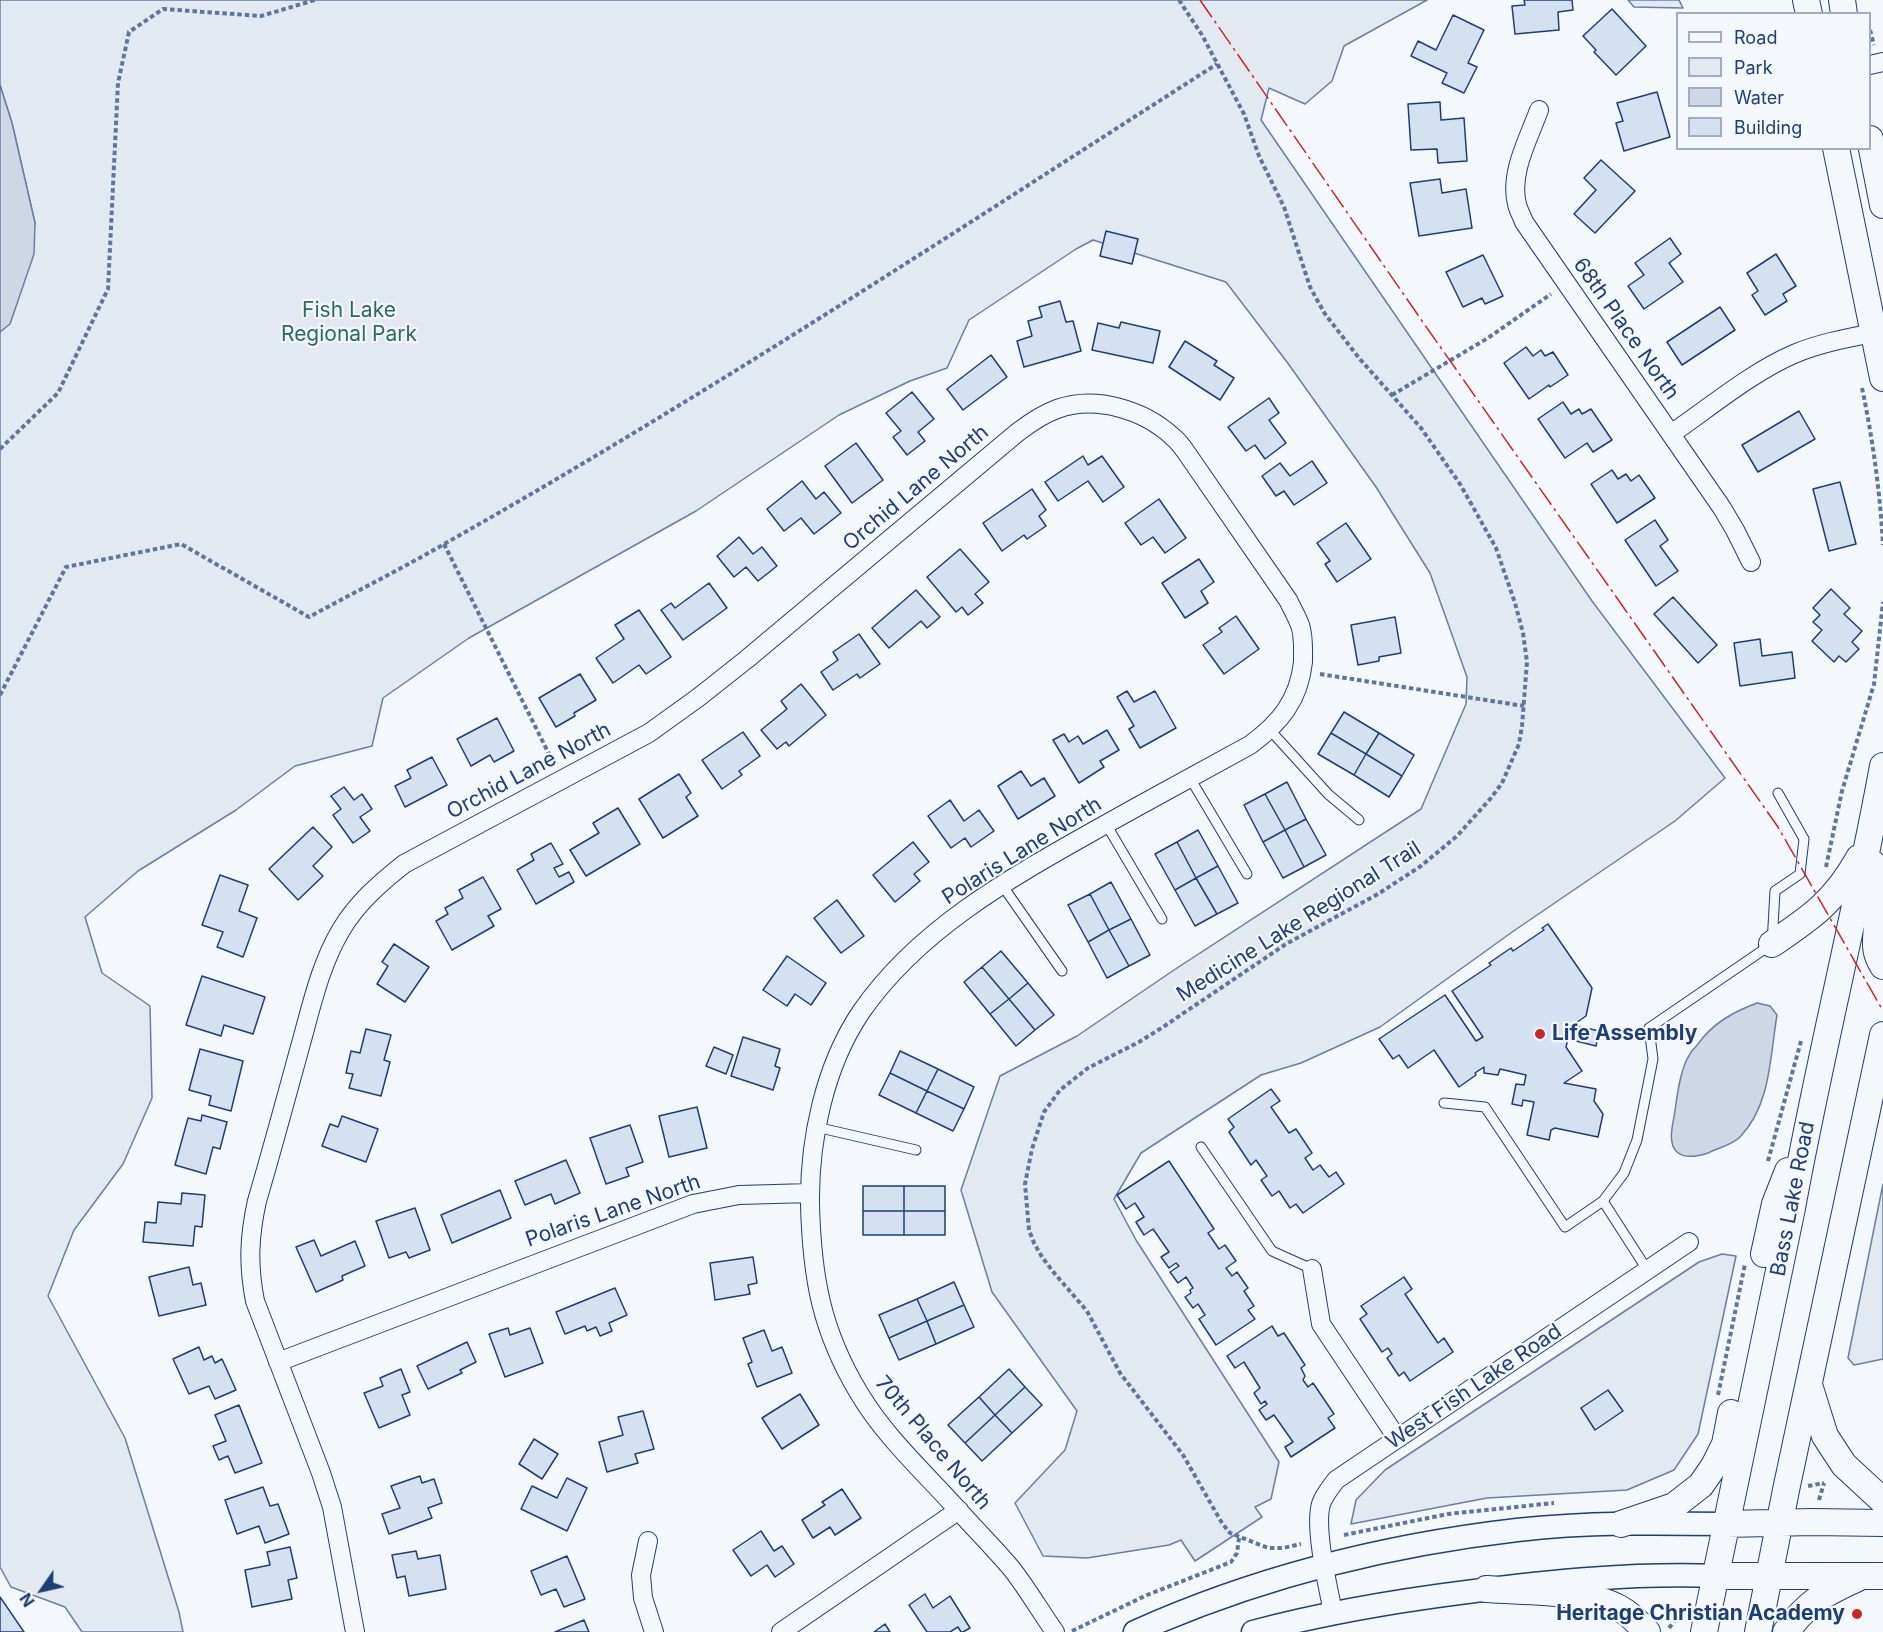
<!DOCTYPE html>
<style>
body{margin:0}
#map{position:relative;width:1883px;height:1632px;overflow:hidden;background:#f4f7fb;font-family:Inter,sans-serif}
canvas{display:block}
.legend{position:absolute;left:1676px;top:12px;width:195px;height:138px;box-sizing:border-box;background:#f4f7fb;border:2px solid #9eadc5;margin:0;padding:8px 10px;list-style:none;font-size:18px;color:#1d3f73}
.legend li{display:flex;align-items:center;gap:12px;height:30px}
.legend b{width:30px;border:2px solid #9eadc5}
.north{position:absolute;left:12px;top:1560px;width:60px;height:60px;-webkit-text-stroke:4px #f4f7fb;paint-order:stroke;rotate:236deg;font-size:16px;font-weight:700;line-height:24px;text-align:center;color:#1d3f73}
.north::after{content:'';display:block;margin:auto;width:21px;height:27px;background:#1d3f73;clip-path:polygon(50% 0,100% 100%,50% 72%,0 100%)}
</style>
<div id="map">
<canvas width="1883" height="1632"></canvas>
<ul class="legend">
<li><b style="height:8px;background:#f4f7fb"></b>Road</li>
<li><b style="height:16px;background:#e3e9f0"></b>Park</li>
<li><b style="height:16px;background:#cfd7e4"></b>Water</li>
<li><b style="height:16px;background:#d5e0f0"></b>Building</li>
</ul>
<div class="north">N</div>
</div>
<script>
const ctx = document.querySelector('canvas').getContext('2d');
ctx.lineJoin = 'round';
function paint(path, color) {
  ctx.fillStyle = color;
  ctx.fill(path, 'evenodd');
}
function strokePath(path, color, width, dash) {
  ctx.strokeStyle = color;
  ctx.lineWidth = width;
  ctx.lineCap = dash ? 'butt' : 'round';
  ctx.setLineDash(dash || []);
  ctx.stroke(path);
}
function drawText(font, color, halo, rows, align = 'center') {
  ctx.font = font + ' Inter,sans-serif';
  ctx.lineWidth = 4.5;
  ctx.setLineDash([]);
  ctx.textBaseline = 'middle';
  ctx.strokeStyle = halo;
  ctx.fillStyle = color;
  for (const [text, x, y, turn = 0] of rows) {
    ctx.save();
    ctx.translate(x, y);
    ctx.rotate((+turn || 0) * Math.PI / 180);
    ctx.textAlign = isNaN(turn) ? turn : align;
    if (halo) ctx.strokeText(text, 0, 0);
    ctx.fillText(text, 0, 0);
    ctx.restore();
  }
}
const green = new Path2D(`
 M0,0H1427L1344,46L1332,81L1305,104L1269,88L1261,120L1592,601L1725,778L1675,821L1515,930L1380,1027L1301,1063L1261,1075L1141,1153L1114,1199L1136,1240L1279,1462L1271,1499L1255,1507L1262,1517L1195,1561L1181,1540L1169,1545L1087,1558L1043,1556L1015,1503L1065,1450L1077,1411L992,1292L961,1190L1000,1076L1077,1036L1174,970L1421,809L1466,704L1467,677L1430,573L1376,487L1287,362L1226,282L1093,240L1076,249L969,320L947,368L910,381L839,415L696,511L469,638L383,698L372,746L295,766L236,810L138,871L85,917L102,973L150,1006L152,1098L123,1164L74,1230L48,1296L125,1438L179,1612L183,1632H82L65,1607L11,1587L0,1567V332L35,223L12,123L0,85Z
 M1628,0H1679L1683,8L1634,7Z
 M1883,1184V1359L1854,1365L1848,1358Z
 M1722,1254L1736,1256L1698,1434L1674,1470L1627,1490L1487,1498L1351,1524L1356,1500L1385,1470L1699,1262Z`);
paint(green, '#e3e9f0');
strokePath(green, '#687fa3', 1.5);
const water = new Path2D(`
 M0,85L12,123L35,223L34,254L10,324L0,332Z
 M1757,1003L1770,1006L1777,1015C1770,1056 1771,1105 1740,1137C1732,1145 1718,1148 1708,1153C1699,1156 1685,1159 1677,1152C1668,1144 1672,1127 1674,1117C1677,1098 1679,1076 1687,1059C1690,1053 1694,1048 1698,1044C1713,1023 1733,1012 1757,1003Z`);
paint(water, '#cfd7e4');
strokePath(water, '#687fa3', 1.5);
const building = new Path2D(`
 M1524,0H1572L1573,10L1558,12L1559,30L1515,34L1512,6L1525,5Z
 M1612,9L1646,46L1616,75L1594,52L1596,50L1583,36Z
 M1453,15L1484,30L1468,63L1477,67L1464,93L1442,83L1447,73L1411,56L1418,41L1436,50Z
 M1657,92L1670,137L1624,151L1616,123L1623,121L1617,103Z
 M1440,102L1441,120L1464,118L1467,161L1438,163L1437,149L1411,150L1408,104Z
 M1601,160L1635,191L1595,233L1574,214L1596,190L1584,178Z
 M1440,179L1442,193L1466,189L1472,228L1419,236L1410,183Z
 M1106,231L1138,239L1132,264L1100,256Z
 M1670,238L1681,254L1669,263L1683,282L1644,309L1628,286L1644,275L1635,263Z
 M1776,254L1796,286L1783,294L1787,301L1765,315L1752,295L1758,291L1747,273Z
 M1483,255L1503,296L1485,304L1482,298L1463,307L1446,272Z
 M1060,301L1066,322L1073,321L1081,351L1024,367L1017,341L1032,336L1028,321L1042,317L1039,307Z
 M1720,307L1735,330L1682,365L1667,342Z
 M1121,322L1160,331L1153,363L1092,350L1098,323L1119,328Z
 M1185,341L1217,361L1214,365L1234,378L1220,400L1169,367Z
 M1526,347L1533,356L1541,350L1545,356L1553,352L1568,375L1550,387L1549,385L1529,399L1504,363Z
 M991,355L1007,377L963,410L947,389Z
 M912,392L934,419L918,432L925,441L907,455L893,437L901,431L886,413Z
 M1269,398L1279,413L1269,420L1286,443L1265,459L1255,445L1246,451L1228,427Z
 M1563,402L1571,414L1579,409L1582,414L1591,409L1612,440L1593,452L1587,443L1565,458L1538,419Z
 M1799,411L1815,439L1758,472L1742,445Z
 M856,443L883,480L852,503L825,466Z
 M1083,456L1088,465L1102,456L1124,487L1103,502L1088,481L1058,501L1045,482Z
 M1312,461L1327,483L1294,505L1284,491L1276,496L1262,476L1280,463L1290,476Z
 M1612,470L1618,479L1626,474L1631,481L1639,475L1655,498L1617,523L1591,484Z
 M802,481L816,499L824,492L841,513L814,534L801,518L784,531L767,509Z
 M1840,482L1856,544L1829,551L1813,489Z
 M1032,489L1046,510L1039,516L1046,526L1027,539L1024,535L1002,551L983,523Z
 M1159,499L1186,538L1165,553L1153,537L1141,545L1125,523Z
 M1655,520L1668,540L1660,546L1678,571L1656,586L1625,540Z
 M1346,523L1371,559L1337,582L1325,564L1330,561L1317,543Z
 M739,537L753,554L762,547L777,566L758,581L746,567L734,577L717,556Z
 M960,549L989,582L975,594L983,603L968,615L962,607L956,612L927,577Z
 M1199,559L1214,582L1201,591L1208,603L1185,618L1162,583Z
 M709,583L727,608L683,640L661,610L671,603L675,608Z
 M1831,589L1850,608L1844,614L1862,631L1852,642L1859,649L1846,662L1839,656L1834,662L1812,641L1822,630L1813,622L1820,615L1813,608Z
 M916,590L940,617L927,628L921,621L889,648L872,628Z
 M1673,597L1717,645L1698,663L1654,614Z
 M639,610L671,657L646,674L639,665L613,683L596,658L624,639L615,625Z
 M1236,616L1259,649L1224,674L1203,645L1222,632L1219,628Z
 M1395,617L1401,653L1379,657V661L1358,665L1351,625Z
 M859,634L880,664L860,678L857,674L833,690L821,672L838,660L833,652Z
 M1760,639L1762,656L1792,652L1795,678L1740,686L1734,643Z
 M580,674L596,700L574,713L575,716L556,727L539,698Z
 M801,684L826,715L789,746L786,742L777,749L761,730L787,709L781,701Z
 M1127,691L1134,702L1155,691L1176,728L1140,748L1129,729L1134,726L1117,697Z
 M1344,712L1379,733L1366,754L1331,733Z
 M497,718L514,751L494,762L490,755L471,766L457,739Z
 M1107,730L1119,750L1100,761L1104,767L1079,783L1053,740L1064,734L1069,742L1078,736L1083,744Z
 M743,732L760,756L739,771L742,775L722,789L702,760Z
 M1331,733L1366,754L1354,775L1318,754Z
 M1379,733L1414,755L1402,776L1366,754Z
 M1366,754L1402,776L1389,797L1354,775Z
 M432,757L447,785L405,807L395,786L411,778L407,770Z
 M1021,771L1031,786L1044,778L1055,796L1018,819L998,786Z
 M679,774L691,793L686,797L698,816L663,838L639,799Z
 M1287,782L1306,819L1285,830L1265,794Z
 M344,787L354,800L362,794L372,809L360,817L370,831L353,843L333,815L341,809L331,796Z
 M1265,794L1285,830L1263,842L1244,805Z
 M950,800L964,821L979,810L994,831L971,847L965,838L951,848L928,816Z
 M618,808L640,844L586,876L570,850L599,833L593,823Z
 M1306,819L1326,855L1304,867L1285,830Z
 M313,827L332,847L313,866L323,876L298,900L269,869Z
 M1198,830L1218,866L1196,878L1177,842Z
 M1285,830L1304,867L1283,878L1263,842Z
 M913,842L929,862L914,874L920,881L895,902L873,875Z
 M1177,842L1196,878L1175,890L1155,854Z
 M551,843L563,864L554,868L559,877L569,872L574,882L536,904L517,870L534,860L531,854Z
 M1218,866L1238,903L1217,914L1196,878Z
 M220,875L248,885L239,911L257,918L243,957L217,947L223,932L202,925Z
 M483,877L501,909L488,916L494,926L452,950L436,921L448,914L445,908L463,898L459,890Z
 M1196,878L1217,914L1195,926L1175,890Z
 M1111,882L1131,919L1109,930L1090,894Z
 M1090,894L1109,930L1088,942L1068,905Z
 M837,900L864,936L841,953L814,918Z
 M1131,919L1150,955L1129,966L1109,930Z
 M1548,924L1592,988L1586,1016L1573,1025L1599,1031L1596,1046L1568,1039L1566,1047L1582,1071L1564,1083L1596,1089L1594,1101L1603,1114L1598,1137L1555,1128L1551,1130L1549,1140L1527,1135L1534,1102L1523,1100L1522,1106L1512,1104L1516,1084L1524,1085L1526,1075L1500,1069L1498,1075L1484,1073V1067L1475,1073L1476,1075L1459,1087L1434,1050L1408,1068L1399,1055L1393,1059L1379,1039L1445,995L1476,1041L1483,1037L1452,991L1491,965L1489,963L1511,948L1513,951L1544,930L1542,928Z
 M1109,930L1129,966L1107,978L1088,942Z
 M394,944L429,967L405,1002L377,984L388,966L382,962Z
 M1001,951L1028,983L1009,999L982,967Z
 M787,956L826,983L811,1005L795,994L787,1006L763,990Z
 M982,967L1009,999L990,1014L964,982Z
 M202,976L265,997L253,1034L224,1025L221,1036L186,1025Z
 M1028,983L1054,1015L1035,1030L1009,999Z
 M1009,999L1035,1030L1016,1046L990,1014Z
 M366,1029L391,1035L384,1060L390,1062L381,1096L349,1088L353,1074L346,1073L351,1051L360,1053Z
 M743,1037L780,1049L775,1066L780,1068L773,1090L731,1076Z
 M714,1047L733,1055L726,1074L706,1066Z
 M200,1049L243,1061L231,1111L209,1105L211,1096L189,1090Z
 M900,1051L938,1069L927,1091L890,1073Z
 M938,1069L974,1087L964,1109L927,1091Z
 M890,1073L927,1091L916,1113L879,1095Z
 M1271,1089L1280,1101L1271,1107L1289,1133L1296,1129L1312,1153L1305,1158L1313,1170L1320,1165L1329,1177L1336,1172L1344,1184L1303,1213L1296,1204L1290,1208L1279,1191L1272,1196L1261,1180L1267,1176L1256,1160L1251,1165L1229,1132L1234,1127L1228,1119Z
 M927,1091L964,1109L953,1131L916,1113Z
 M697,1107L707,1148L669,1157L659,1116Z
 M202,1115L227,1122L220,1149L213,1147L206,1174L175,1165L188,1118L201,1121Z
 M342,1116L378,1129L366,1162L322,1146L330,1124L338,1127Z
 M630,1125L643,1162L626,1168L629,1176L606,1184L590,1138Z
 M566,1160L580,1193L555,1204L551,1194L525,1205L515,1181Z
 M1169,1161L1214,1229L1208,1233L1219,1249L1225,1245L1236,1261L1226,1268L1232,1276L1237,1272L1248,1288L1244,1291L1254,1306L1248,1310L1255,1319L1216,1345L1199,1319L1205,1315L1198,1304L1193,1308L1185,1297L1191,1293L1190,1290L1193,1288L1186,1277L1178,1283L1170,1272L1179,1266L1176,1263L1169,1268L1161,1257L1169,1252L1153,1229L1144,1235L1136,1222L1144,1217L1135,1203L1126,1209L1117,1195Z
 M863,1186H904V1211H863Z
 M904,1186H945V1211H904Z
 M500,1190L511,1218L452,1243L441,1215Z
 M182,1193L205,1195L202,1227L195,1226L193,1246L143,1242L145,1222L156,1223L158,1202L181,1204Z
 M415,1208L430,1250L409,1258L406,1252L389,1258L376,1221Z
 M863,1211H904V1235H863Z
 M904,1211H945V1235H904Z
 M314,1240L321,1256L355,1241L365,1266L342,1276L343,1280L316,1292L296,1247Z
 M753,1257L757,1283L748,1285L750,1294L715,1300L710,1263Z
 M189,1267L193,1285L201,1283L206,1305L159,1316L149,1277Z
 M1404,1277L1412,1289L1405,1294L1438,1343L1444,1338L1453,1352L1410,1381L1404,1372L1399,1376L1387,1358L1392,1354L1388,1348L1382,1352L1360,1319L1367,1314L1361,1306Z
 M954,1282L964,1305L927,1321L917,1299Z
 M615,1288L627,1315L609,1323L612,1331L600,1336L596,1327L587,1331L585,1326L565,1334L556,1312Z
 M917,1299L927,1321L889,1338L879,1315Z
 M964,1305L974,1327L936,1344L927,1321Z
 M927,1321L936,1344L899,1360L889,1338Z
 M1272,1326L1278,1336L1284,1333L1305,1365L1301,1368L1305,1376L1303,1380L1308,1387L1313,1383L1334,1414L1328,1418L1335,1428L1291,1457L1285,1447L1293,1442L1274,1415L1266,1420L1259,1410L1267,1404L1265,1401L1261,1404L1254,1393L1260,1388L1244,1362L1235,1368L1227,1356Z
 M508,1328L510,1335L530,1328L543,1363L505,1377L489,1334Z
 M764,1330L772,1351L782,1347L792,1373L757,1387L748,1364L752,1362L743,1338Z
 M467,1342L476,1362L460,1370L462,1373L428,1389L417,1366Z
 M199,1347L204,1360L212,1356L215,1363L222,1359L236,1390L215,1399L209,1386L189,1394L173,1359Z
 M401,1369L410,1392L402,1395L410,1415L379,1428L364,1393L383,1386L380,1378Z
 M1009,1369L1025,1387L995,1415L979,1397Z
 M1025,1387L1042,1405L1012,1433L995,1415Z
 M1608,1390L1623,1411L1595,1430L1581,1408Z
 M800,1394L819,1425L782,1449L762,1418Z
 M979,1397L995,1415L965,1443L948,1425Z
 M239,1405L262,1463L235,1473L228,1456L219,1460L213,1446L226,1441L215,1415Z
 M643,1411L654,1449L635,1454L638,1463L607,1472L599,1442L623,1435L618,1417Z
 M995,1415L1012,1433L982,1461L965,1443Z
 M534,1439L558,1454L542,1479L519,1464Z
 M420,1476L422,1483L434,1479L442,1503L428,1508L432,1518L389,1534L382,1514L400,1508L391,1486Z
 M567,1478L587,1488L567,1531L521,1509L532,1486L557,1498Z
 M263,1487L270,1506L278,1504L289,1534L265,1543L259,1526L237,1534L225,1500Z
 M842,1489L861,1518L835,1535L830,1527L813,1538L802,1520L825,1505L822,1502Z
 M761,1531L774,1551L782,1546L794,1564L775,1577L767,1565L751,1576L733,1550Z
 M290,1547L297,1578L288,1580L292,1599L252,1607L245,1570L270,1565L267,1552Z
 M416,1551L418,1559L440,1555L446,1589L409,1596L405,1576L397,1578L392,1555Z
 M567,1556L585,1599L564,1607L556,1589L541,1595L531,1571Z
 M925,1594L933,1608L950,1596L970,1628L963,1632H961L958,1627L950,1632H927L909,1605Z
 M0,1597L24,1632H0Z
 M584,1620L589,1632H555Z
 M885,1624L890,1632H874Z`);
paint(building, '#d5e0f0');
strokePath(building, '#1d3f73', 1.5);
const service = new Path2D(`
 M1270,730L1328,794L1359,820
 M1190,778L1247,874
 M1106,824L1162,919
 M1002,885L1062,971
 M1444,1103L1485,1107L1565,1227L1603,1201
 M816,1127L916,1150
 M1201,1147L1272,1251L1312,1269
 M1648,1271L1603,1201L1624,1173L1637,1140L1653,1059L1649,1028L1772,944L1775,891L1800,874L1804,839L1778,793`);
const minor = new Path2D(`
 M1870,65L1883,62
 M1539,110C1529,138 1509,173 1517,204C1518,210 1522,216 1524,222L1722,508L1735,530L1751,562
 M1671,434C1709,408 1752,372 1794,354C1822,342 1854,337 1883,331
 M1312,1269L1321,1324L1397,1438
 M278,1362L693,1204L739,1195L810,1193
 M648,1541L641,1575L643,1598L654,1632
 M1333,1612C1328,1587 1314,1528 1321,1504C1324,1495 1331,1487 1336,1480L1689,1242
 M355,1632L332,1507L321,1473L255,1301C248,1265 249,1237 257,1201C272,1150 286,1098 300,1047C311,1008 320,965 341,930C357,903 379,884 404,864L649,733L699,697L747,659L1018,432C1030,423 1043,414 1057,409C1096,395 1144,410 1173,437C1179,442 1184,449 1188,455L1288,600C1292,608 1297,617 1300,625C1304,636 1303,651 1303,662C1299,700 1280,723 1250,745C1199,773 1149,800 1099,828C1012,877 919,928 861,1012C824,1067 809,1141 810,1205C812,1277 821,1330 859,1393C885,1437 925,1473 959,1511C976,1530 994,1548 1011,1568C1027,1588 1040,1611 1055,1632
 M781,1632L959,1510`);
const tertiary = new Path2D(`
 M1135,1632C1255,1578 1387,1545 1517,1530C1587,1522 1657,1523 1727,1524
 M1253,1632C1324,1613 1395,1601 1467,1592C1550,1581 1633,1573 1717,1576`);
const secondary = new Path2D(`
 M1806,0L1809,14
 M1842,0L1844,14
 M1870,139L1883,205
 M1836,148L1883,378
 M1873,864C1874,882 1877,902 1877,921C1877,940 1872,948 1883,966
 M1772,944C1812,917 1835,901 1859,858
 M1764,1254L1775,1204L1788,1171
 M1809,1385L1825,1436L1844,1465L1883,1501
 M1621,1524L1674,1506L1701,1485L1714,1466L1725,1444L1731,1413
 M1727,1524L1812,1522L1883,1523
 M1717,1576H1883
 M1486,1589C1525,1592 1585,1590 1619,1608C1630,1614 1639,1623 1647,1632
 M1704,1632L1792,1208C1819,1060 1856,914 1883,766
 M1758,1632L1786,1490L1883,1035
 M1786,1632C1808,1602 1823,1594 1856,1579`);
strokePath(service, '#1d3f73', 11);
strokePath(minor, '#1d3f73', 20);
strokePath(tertiary, '#1d3f73', 25);
strokePath(secondary, '#1d3f73', 28);
strokePath(new Path2D(`
 M1179,0L1202,35L1244,114L1259,156L1284,207L1310,287L1325,314L1359,358L1421,428L1460,484L1496,548L1515,603L1523,633L1527,662L1522,726L1519,744L1502,783L1491,798L1457,836L1421,866L1378,894L1286,944L1163,1027L1139,1042L1088,1068L1060,1090L1044,1112L1032,1149L1025,1184L1029,1230L1034,1243L1042,1257L1055,1274L1087,1311L1120,1373L1183,1455L1222,1523L1230,1533L1268,1548H1283L1301,1544
 M1870,30L1874,45
 M1862,388C1873,440 1880,492 1883,545
 M1392,395L1488,338L1551,294
 M0,449L58,393L108,289L118,83L129,32L163,9L261,16L315,0
 M444,544L554,764
 M1320,674L1524,706
 M0,695L66,567L181,544L309,617C355,592 401,569 446,543C709,394 962,227 1217,64
 M1826,867L1842,791L1874,684L1883,602
 M1768,1161L1801,1041
 M1718,1395L1745,1264
 M1808,1486L1824,1483
 M1819,1500L1824,1483
 M1344,1535L1448,1514L1554,1503
 M1669,1628L1687,1605
 M1072,1631L1147,1595L1231,1562L1237,1553L1239,1538`), '#5e769c', 4, [4.5, 3]);
strokePath(service, '#f4f7fb', 9);
strokePath(minor, '#f4f7fb', 18);
strokePath(tertiary, '#f4f7fb', 22);
strokePath(secondary, '#f4f7fb', 26);
strokePath(new Path2D(`
 M1200,0L1427,328L1778,827L1883,1011`), '#c62828', 1.5, [21, 4.5, 3, 4.5]);
for (const [x, y, r, color] of [
 [1540,1034,6,"#c62828"],
 [1857,1614,6,"#c62828"]
]) {
  const dot = new Path2D();
  dot.arc(x, y, r, 0, 2 * Math.PI);
  ctx.fillStyle = color;
  ctx.fill(dot);
  strokePath(dot, '#f4f7fb', 2);
}
drawText('21px', '#2c6c60', '#f4f7fb', [
 ["Fish Lake",349,311],
 ["Regional Park",349,335]
]);
drawText('21px', '#1d3f73', '#f4f7fb', [
 ["68th Place North",1626,329,55],
 ["Orchid Lane North",916,488,-40],
 ["Orchid Lane North",529,771,-28],
 ["Polaris Lane North",1022,851,-32],
 ["Medicine Lake Regional Trail",1299,922,-32],
 ["Bass Lake Road",1793,1199,-79],
 ["Polaris Lane North",613,1211,-19],
 ["West Fish Lake Road",1474,1387,-34],
 ["70th Place North",933,1443,50]
]);
drawText('bold 21px', '#1d3f73', '#f4f7fb', [
 ["Life Assembly",1552,1034],
 ["Heritage Christian Academy",1845,1614,"right"]
], 'left');
</script>
